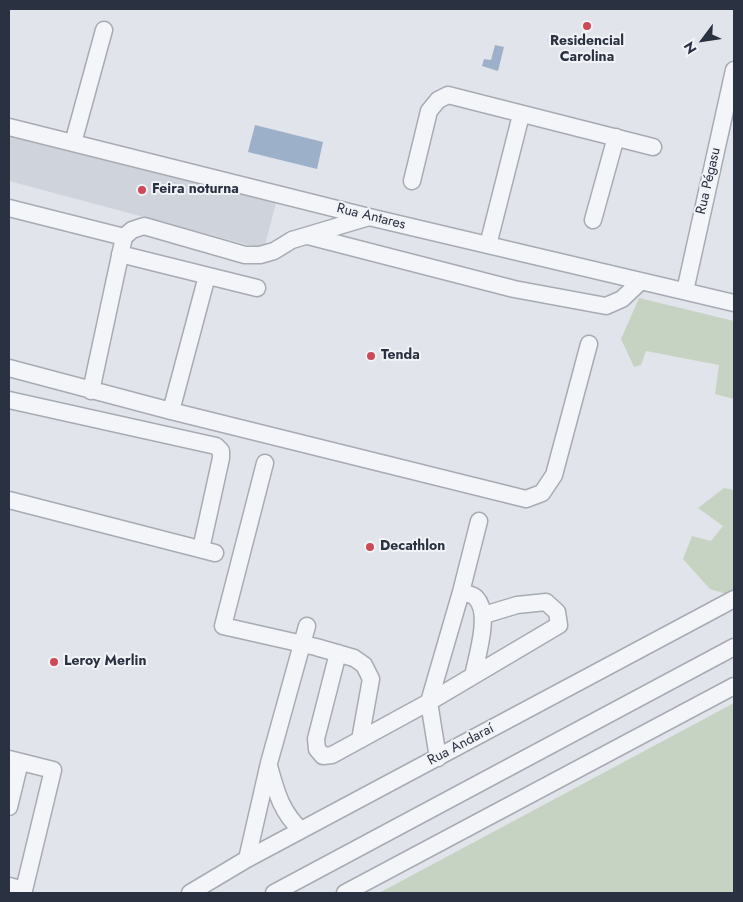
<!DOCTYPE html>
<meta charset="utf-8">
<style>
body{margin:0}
#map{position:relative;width:743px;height:902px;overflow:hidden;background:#e1e4ea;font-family:Jost,sans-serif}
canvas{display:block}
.frame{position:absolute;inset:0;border:10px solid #2a3141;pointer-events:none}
.north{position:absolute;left:678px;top:15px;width:50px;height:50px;-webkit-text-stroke:4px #f1f3f7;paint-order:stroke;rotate:239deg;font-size:14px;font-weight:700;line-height:20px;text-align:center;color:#2a3141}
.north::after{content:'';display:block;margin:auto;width:18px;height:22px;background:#2a3141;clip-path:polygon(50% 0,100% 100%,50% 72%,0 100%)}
</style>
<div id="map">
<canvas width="743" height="902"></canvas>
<div class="frame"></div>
<div class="north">N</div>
</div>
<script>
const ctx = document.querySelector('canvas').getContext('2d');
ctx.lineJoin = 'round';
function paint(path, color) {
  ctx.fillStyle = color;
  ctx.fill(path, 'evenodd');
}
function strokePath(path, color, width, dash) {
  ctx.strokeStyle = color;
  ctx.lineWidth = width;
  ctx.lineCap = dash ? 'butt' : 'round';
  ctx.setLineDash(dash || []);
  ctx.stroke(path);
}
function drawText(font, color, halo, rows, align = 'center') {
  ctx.font = font + ' Jost,sans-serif';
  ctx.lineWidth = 4;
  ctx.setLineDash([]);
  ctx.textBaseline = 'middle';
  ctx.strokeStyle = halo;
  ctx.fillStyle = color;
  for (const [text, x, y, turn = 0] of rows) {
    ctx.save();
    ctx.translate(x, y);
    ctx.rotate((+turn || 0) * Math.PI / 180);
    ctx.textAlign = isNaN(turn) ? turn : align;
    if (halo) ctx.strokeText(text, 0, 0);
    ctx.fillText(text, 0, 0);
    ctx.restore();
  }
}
paint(new Path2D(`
 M9,130L277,199L264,249L9,181Z`), '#cfd3dc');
paint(new Path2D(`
 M639,298L734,321V399L715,394L719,365L646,351L641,365L634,367L621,339Z
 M724,488L734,490V593L730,595L710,589L683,559L692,536L711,541L723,526L698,508Z
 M734,703V893H379Z`), '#c6d3c2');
paint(new Path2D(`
 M495,45L504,47L498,71L482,66L484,59L491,60Z
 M255,125L323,142L317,169L248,152Z`), '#9db0c9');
const minor = new Path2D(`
 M9,127L369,217L734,303
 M73,143L104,30
 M412,181L429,111L438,100L448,95L653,147
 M9,208L124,237
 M593,220L616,137
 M308,236L514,289L606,306L622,299L641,281
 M488,245L521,115
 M120,254L257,288
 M685,291L734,70
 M9,368L171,411L207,276
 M91,391L124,237L132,230L144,226L245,255H260L274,251L292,240L369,217
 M9,400L216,446L221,451V458L201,549
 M171,411L526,499L542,493L554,475L589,344
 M265,463L223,626L316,647L354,658L364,665L371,679L360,740
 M9,500L215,553
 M461,592C466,594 473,594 476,598C491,613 477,656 473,676
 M338,653L316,739L317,749L323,756L332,755L429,702L559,625L557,612L546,602L517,605L484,615
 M438,758L429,702L461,592L479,521
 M9,759L53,770L24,890L9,886
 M269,766C276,791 281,812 301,830
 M9,807L20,762
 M247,859L269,763L307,626
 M190,893L247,859L734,599
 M274,893L734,647
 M345,893L734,686`);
strokePath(minor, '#a6abb4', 19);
strokePath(minor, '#f4f5f8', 16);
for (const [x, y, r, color] of [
 [587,26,5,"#cc4957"],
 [142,190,5,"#cc4957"],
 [371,356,5,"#cc4957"],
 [370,547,5,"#cc4957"],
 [54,662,5,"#cc4957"]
]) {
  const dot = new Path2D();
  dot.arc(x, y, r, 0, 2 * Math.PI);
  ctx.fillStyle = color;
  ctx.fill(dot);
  strokePath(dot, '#f1f3f7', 2);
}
drawText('bold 14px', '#2a3141', '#f1f3f7', [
 ["Residencial",587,42,"center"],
 ["Carolina",587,58,"center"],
 ["Feira noturna",152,190],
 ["Tenda",381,356],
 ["Decathlon",380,547],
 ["Leroy Merlin",64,662]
], 'left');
drawText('14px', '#2a3141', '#f1f3f7', [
 ["Rua Pégasu",709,181,-77],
 ["Rua Antares",371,217,14],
 ["Rua Andaraí",461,745,-28]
]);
</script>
